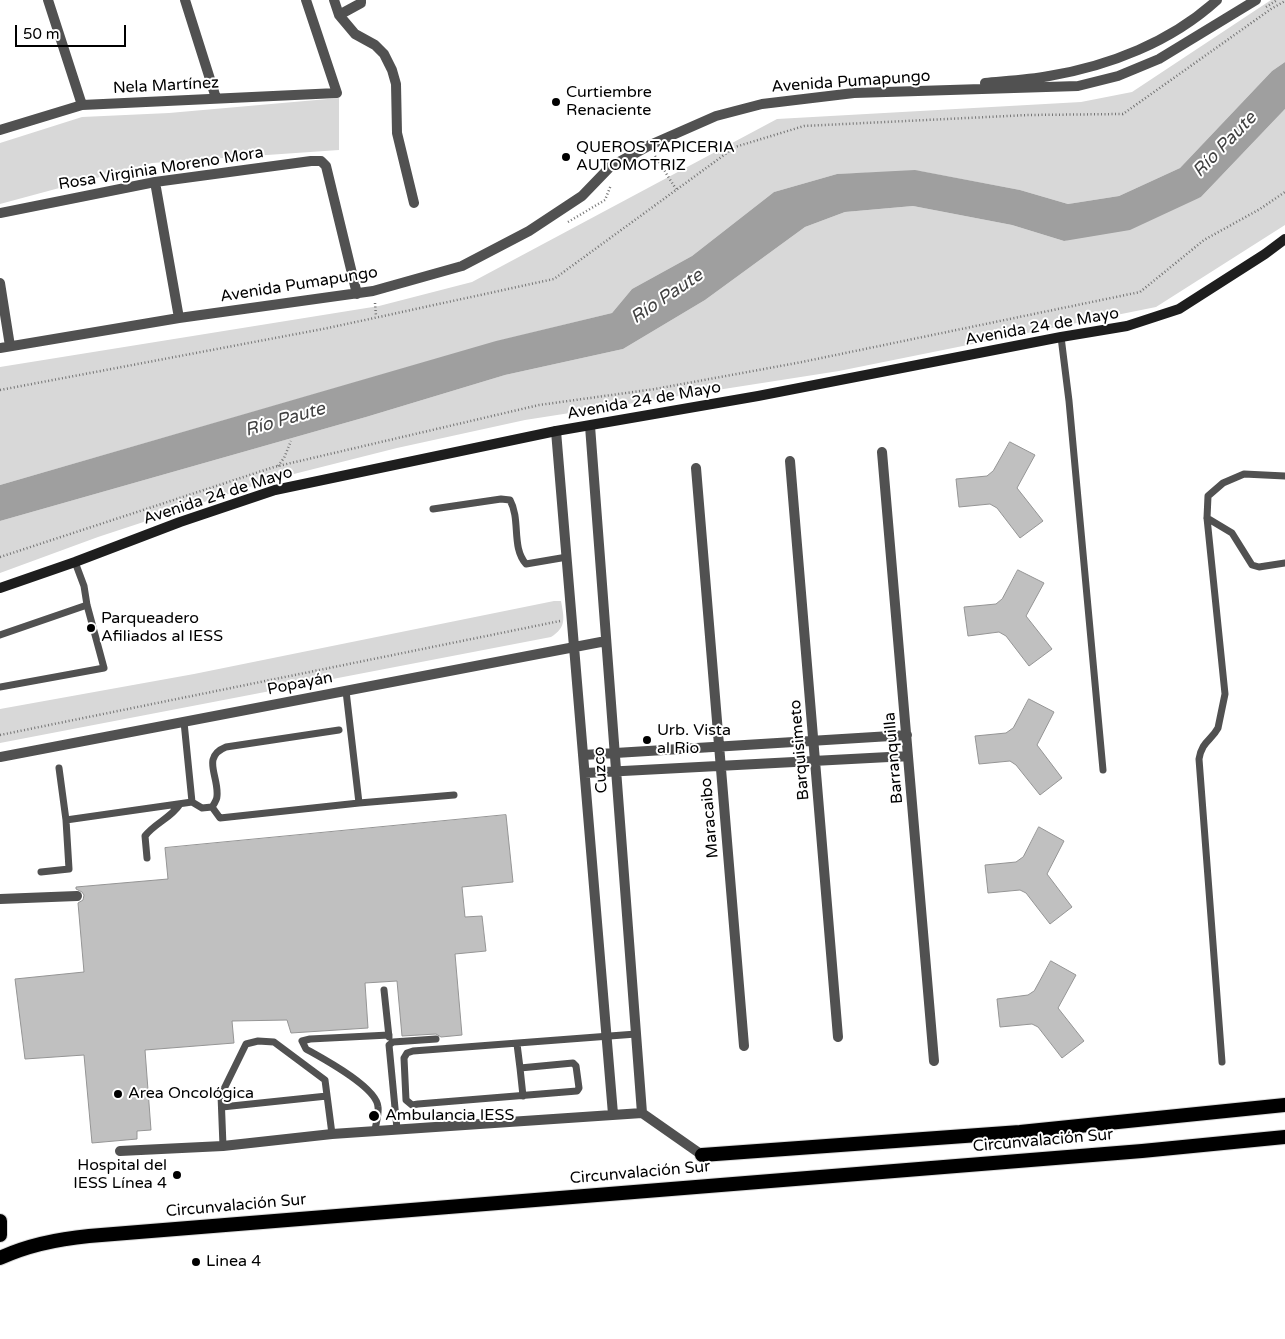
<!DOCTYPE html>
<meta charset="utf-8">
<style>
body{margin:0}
#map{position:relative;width:1285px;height:1339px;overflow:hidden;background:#fff;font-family:"Varela Round",sans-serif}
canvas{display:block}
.scale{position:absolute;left:15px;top:25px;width:111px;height:22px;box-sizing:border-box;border:2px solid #000;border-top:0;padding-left:6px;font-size:15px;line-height:18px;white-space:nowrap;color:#000;-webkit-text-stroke:4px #fff;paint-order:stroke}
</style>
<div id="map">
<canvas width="1285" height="1339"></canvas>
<div class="scale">50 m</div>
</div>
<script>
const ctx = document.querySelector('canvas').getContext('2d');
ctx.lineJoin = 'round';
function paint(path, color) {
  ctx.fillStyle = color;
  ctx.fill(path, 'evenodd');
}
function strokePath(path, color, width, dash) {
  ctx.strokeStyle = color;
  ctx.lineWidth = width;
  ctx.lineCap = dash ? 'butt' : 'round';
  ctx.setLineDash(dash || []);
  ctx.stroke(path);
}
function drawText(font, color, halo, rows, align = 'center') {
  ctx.font = font + ' "Varela Round",sans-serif';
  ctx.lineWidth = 4;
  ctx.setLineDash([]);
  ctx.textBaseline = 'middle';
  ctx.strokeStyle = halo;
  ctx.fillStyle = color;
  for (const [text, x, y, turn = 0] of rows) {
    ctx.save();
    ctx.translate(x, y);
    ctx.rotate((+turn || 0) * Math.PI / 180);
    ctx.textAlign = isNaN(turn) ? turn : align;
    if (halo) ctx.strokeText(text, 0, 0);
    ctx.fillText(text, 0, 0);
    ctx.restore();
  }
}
paint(new Path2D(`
 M1271,0H1285V62L1272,71L1180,168L1119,196L1068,204L1020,190L919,171L837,174L774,192L692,256L632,289L612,313L502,340L0,485V367L379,306L472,282L777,119L1081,102L1132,92Z
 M339,98V150L152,163L0,204V143L82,117L169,113Z
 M1285,109V225L1156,307L839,371L525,420L397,448L274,479L98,537L0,573V521L366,417L505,375L623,349L705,300L805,227L845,212L913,206L1012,225L1064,241L1201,197Z
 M554,601H561C564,618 567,627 551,637L0,743V709L194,674Z`), '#d8d8d8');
paint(new Path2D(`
 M1285,62V109L1201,197L1130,230L1064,241L1012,225L913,206L845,212L805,227L705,300L623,349L505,375L366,417L0,521V485L496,341L612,313L632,289L692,256L774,192L837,174L915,170L1020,190L1068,204L1119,196L1180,168L1272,71Z`), '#9f9f9f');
const building = new Path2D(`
 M1010,442L1035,455L1017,488L1043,521L1020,538L997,508L990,504L959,507L956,479L987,476L993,471Z
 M1018,570L1044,583L1026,616L1052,649L1029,666L1006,636L999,632L968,636L964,607L996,604L1002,599Z
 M1029,699L1054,712L1037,745L1062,778L1040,795L1016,765L1010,761L979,764L975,736L1006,733L1013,728Z
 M506,815L513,882L462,887L465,917L482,916L486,951L455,954L462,1035L441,1037L436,1034L402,1036L397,981L365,983L368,1028L291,1033L287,1020L232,1021L234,1043L145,1050L151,1130L137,1131V1139L92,1143L84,1055L25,1059L15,979L84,972L78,903L83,900L84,895L82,892L76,889V887L168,879L165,848Z
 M1039,827L1064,841L1047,874L1072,907L1050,924L1026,893L1020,890L988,893L985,865L1016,862L1023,857Z
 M1051,961L1076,975L1058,1008L1084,1041L1062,1058L1038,1027L1032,1024L1000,1027L997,999L1028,995L1034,991Z`);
paint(building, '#c0c0c0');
strokePath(building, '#959595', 1);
const trunk = new Path2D(`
 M702,1155L1020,1132L1285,1105
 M0,1221V1235
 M0,1258C28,1245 58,1239 89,1236L1142,1151L1285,1137`);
strokePath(trunk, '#dbdbdb', 16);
strokePath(new Path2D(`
 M1266,7L1277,0
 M655,156L676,189
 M568,222L605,200L611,185
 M375,303L376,316
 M0,390L328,328L554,279L735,147L804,126L1028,115L1123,114L1271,9L1285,1
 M278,466L284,458L291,441
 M0,557L274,467L539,405L655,389L802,362L1140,292L1204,240L1260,209L1285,192
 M0,735L560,621`), '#737373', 2.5, [1, 2.5]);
strokePath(new Path2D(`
 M1061,337L1069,401L1103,770
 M433,509L501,499L510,500C521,520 511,547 526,564L567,557
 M1207,518L1232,533L1252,565L1259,567L1285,563
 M0,635L87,605
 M0,687L104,668L87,605L84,586L75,562
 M346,691L359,803L454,795
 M184,722L192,802L202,808L212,807C214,804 217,800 217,796C219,776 201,757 226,747L339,730
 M59,768L66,820
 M212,807L220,818L359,803
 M147,858L145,836C155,823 171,818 180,804
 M41,872L69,869L66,820L192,802
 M384,990L389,1037
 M517,1044L520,1068L573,1063L576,1066L579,1088L577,1091L418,1104L412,1105L406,1100L404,1058L407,1053L413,1051L636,1034
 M1222,1062L1199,759C1202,741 1211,741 1218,728L1225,694L1207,518L1208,496L1223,483L1244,474L1285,476
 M520,1068L523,1096
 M222,1107L327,1096
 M397,1129L389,1045L393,1042L436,1039
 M375,1130C376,1123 379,1114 378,1107C377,1087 322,1058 306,1049L302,1041L310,1039L389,1035
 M223,1146L221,1095L246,1044L258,1041L274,1042L325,1080L332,1134`), '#515151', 7);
strokePath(new Path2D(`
 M0,899L77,896`), '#515151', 10);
strokePath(new Path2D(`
 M48,0L82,105
 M185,0L216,98
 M334,0L339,15L355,34L375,45L384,54L392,70L396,84L397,133L414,203
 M339,15L361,3V0
 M985,83C1006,81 1028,80 1049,76C1109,66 1171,42 1217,0
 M0,130L82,105L337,93L306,0
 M155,182L179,318
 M0,213L155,182L311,161H321L326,166L357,294
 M0,283L10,346
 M0,348L179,318L373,291L462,266L529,231L582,196L610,167L650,145L716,116L762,104L854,93L1078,86L1118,76L1159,59L1256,0
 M590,426L642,1113
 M556,431L613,1114
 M882,452L934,1061
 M790,461L838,1037
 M696,468L744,1046
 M583,755L907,735
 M0,757L606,641
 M585,773L908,756
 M120,1151L223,1146L332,1134L642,1113L702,1155`), '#515151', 10);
strokePath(new Path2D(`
 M0,588L75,562L180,522L275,490L556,431L758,396L1061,337L1127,326L1179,309L1265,254L1285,239`), '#1e1e1e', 10);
strokePath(trunk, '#000', 14);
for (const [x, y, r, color] of [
 [556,102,5,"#000"],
 [566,157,5,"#000"],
 [91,628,5,"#000"],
 [647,740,5,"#000"],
 [118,1094,5,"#000"],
 [374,1116,6,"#000"],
 [177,1175,5,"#000"],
 [196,1262,5,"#000"]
]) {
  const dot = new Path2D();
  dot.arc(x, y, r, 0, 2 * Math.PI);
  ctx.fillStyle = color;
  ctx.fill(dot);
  strokePath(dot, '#fff', 2);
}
drawText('16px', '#000', '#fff', [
 ["Avenida Pumapungo",851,82,-4],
 ["Nela Martínez",166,86,-3],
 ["Rosa Virginia Moreno Mora",161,169,-9],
 ["Avenida Pumapungo",299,285,-9],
 ["Avenida 24 de Mayo",1042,327,-10],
 ["Avenida 24 de Mayo",644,401,-10],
 ["Avenida 24 de Mayo",218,496,-18],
 ["Popayán",300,684,-11],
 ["Barquisimeto",800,750,-95],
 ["Barranquilla",894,758,-95],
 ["Cuzco",601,770,-94],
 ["Maracaibo",710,818,-95],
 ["Circunvalación Sur",1043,1141,-5],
 ["Circunvalación Sur",640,1173,-5],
 ["Circunvalación Sur",236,1206,-5]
]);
drawText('16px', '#000', '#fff', [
 ["Curtiembre",566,93],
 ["Renaciente",566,111],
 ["QUEROS TAPICERIA",576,148],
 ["AUTOMOTRIZ",576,166],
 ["Parqueadero",101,619],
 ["Afiliados al IESS",101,637],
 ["Urb. Vista",657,731],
 ["al Rio",657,749],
 ["Area Oncológica",128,1094],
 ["Ambulancia IESS",385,1116],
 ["Hospital del",167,1166,"right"],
 ["IESS Línea 4",167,1184,"right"],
 ["Linea 4",206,1262]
], 'left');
drawText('italic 18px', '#404040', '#fff', [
 ["Río Paute",1225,145,-46],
 ["Río Paute",667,297,-34],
 ["Río Paute",285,420,-16]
]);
</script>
